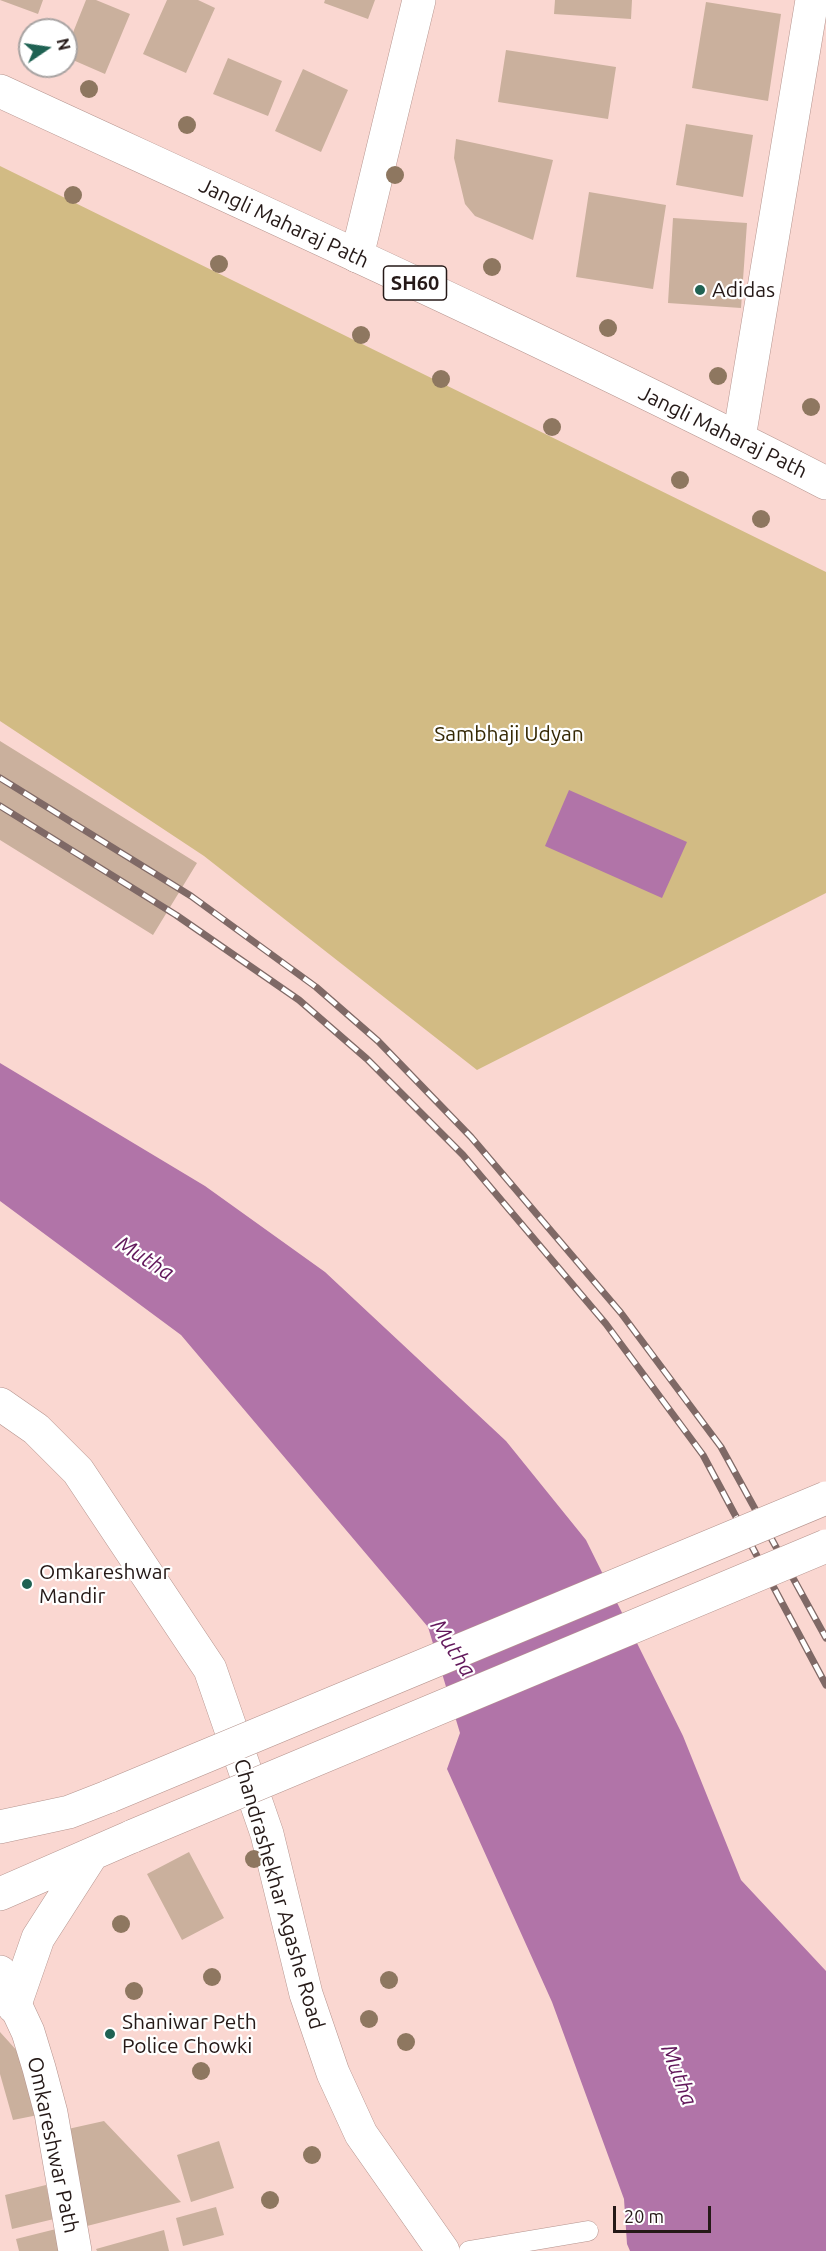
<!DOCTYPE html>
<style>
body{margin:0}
#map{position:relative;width:826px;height:2251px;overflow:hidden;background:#fad7d1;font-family:Ubuntu,sans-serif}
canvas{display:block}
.north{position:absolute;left:18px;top:18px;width:60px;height:60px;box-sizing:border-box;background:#fff;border:2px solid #a8a3a2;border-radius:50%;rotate:77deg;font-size:16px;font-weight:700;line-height:24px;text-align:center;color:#251917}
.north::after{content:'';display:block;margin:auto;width:21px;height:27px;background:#1f6253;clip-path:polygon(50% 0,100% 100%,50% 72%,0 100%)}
.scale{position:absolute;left:613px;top:2206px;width:98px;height:27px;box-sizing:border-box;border:3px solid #251917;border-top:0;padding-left:8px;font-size:18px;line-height:21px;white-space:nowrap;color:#251917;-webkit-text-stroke:4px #fff;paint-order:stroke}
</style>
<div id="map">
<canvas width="826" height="2251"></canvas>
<div class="north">N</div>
<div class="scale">20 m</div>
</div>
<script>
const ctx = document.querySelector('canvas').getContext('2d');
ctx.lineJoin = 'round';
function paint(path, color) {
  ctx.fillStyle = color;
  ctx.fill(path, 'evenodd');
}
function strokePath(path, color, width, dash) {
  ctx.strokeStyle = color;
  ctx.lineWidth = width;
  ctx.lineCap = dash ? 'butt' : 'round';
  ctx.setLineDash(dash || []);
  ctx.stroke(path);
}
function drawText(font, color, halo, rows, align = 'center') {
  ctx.font = font + ' Ubuntu,sans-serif';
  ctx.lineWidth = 4.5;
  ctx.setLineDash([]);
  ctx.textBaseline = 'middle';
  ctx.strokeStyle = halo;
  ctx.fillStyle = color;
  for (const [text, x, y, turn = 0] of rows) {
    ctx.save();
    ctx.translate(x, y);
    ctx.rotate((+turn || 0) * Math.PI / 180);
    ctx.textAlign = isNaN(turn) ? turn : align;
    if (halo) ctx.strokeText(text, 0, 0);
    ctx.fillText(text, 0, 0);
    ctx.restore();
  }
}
paint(new Path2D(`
 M0,166L826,572V893L477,1070L204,856L0,721Z`), '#d2bb84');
paint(new Path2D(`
 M569,790L687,842L662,898L545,846Z
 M0,1063L205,1186L325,1272L506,1441L586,1540L683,1736L741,1880L826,1971V2251H630L627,2244L624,2199L552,2002L447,1769L460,1733L428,1627L181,1335L0,1201Z`), '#b174a8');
paint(new Path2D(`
 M0,0H43L38,14Z
 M86,0H96L130,14L105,74L66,57V50Z
 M167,0H198L215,8L186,73L143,54Z
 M325,0H375L368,19L324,3Z
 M555,0H632L631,19L554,14Z
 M706,2L781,14L768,101L692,88Z
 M506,50L616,67L608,119L498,102Z
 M228,58L282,81L268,116L213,94Z
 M303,69L348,90L321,152L275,131Z
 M686,124L753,135L743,197L676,185Z
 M456,139L553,160L533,240L475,216L465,204L454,158Z
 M589,192L666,205L653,289L576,277Z
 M673,218L747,223L741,308L668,303Z
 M0,741L197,863L153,935L0,840Z
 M189,1852L224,1918L182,1940L147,1874Z
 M0,2032L28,2063L43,2114L13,2120L0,2074Z
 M104,2121L181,2202L87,2226L68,2129Z
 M219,2141L234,2188L191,2202L177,2155Z
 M46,2185L54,2219L12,2229L5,2195Z
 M216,2207L224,2235L183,2246L176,2218Z
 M60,2228L66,2251H19L16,2239Z
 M164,2230L169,2251H97L96,2249Z`), '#cab09d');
const lane = new Path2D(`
 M469,2251L588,2231`);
const street = new Path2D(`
 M739,438L812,0
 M0,1972L28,2032L39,2068L51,2113L75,2251`);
const secondary = new Path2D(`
 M357,256L419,0
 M0,1404L36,1429L78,1471L210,1669L267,1834L306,1994L333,2073L361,2134L443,2251
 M0,1827L69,1812L110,1796
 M0,1894L133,1836
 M14,2007L38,1938L90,1857`);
const primary = new Path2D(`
 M0,91C277,219 555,344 826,483`);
strokePath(lane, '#b5948e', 21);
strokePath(street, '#b5948e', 34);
strokePath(secondary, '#b5948e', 34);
strokePath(primary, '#b5948e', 34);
strokePath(lane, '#fff', 20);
strokePath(street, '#fff', 33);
strokePath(secondary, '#fff', 33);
strokePath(primary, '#fff', 33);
const rail = new Path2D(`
 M0,778L191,896L316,987L378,1041L471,1137L621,1313L721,1447L826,1638
 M0,806L176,915L299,1000L367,1059L463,1155L606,1324L703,1455L826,1685`);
strokePath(rail, '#7f6966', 7);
strokePath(rail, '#fff', 4.5, [14]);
const secondaryBridge = new Path2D(`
 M110,1796L826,1498
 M133,1836L826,1546`);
strokePath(secondaryBridge, '#b5948e', 34, []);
strokePath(secondaryBridge, '#fff', 33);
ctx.fillStyle = '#8e7760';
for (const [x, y] of [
 [89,89],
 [187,125],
 [395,175],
 [73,195],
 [219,264],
 [492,267],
 [608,328],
 [361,335],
 [718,376],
 [441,379],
 [811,407],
 [552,427],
 [680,480],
 [761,519],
 [254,1859],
 [121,1924],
 [212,1977],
 [389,1980],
 [134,1991],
 [369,2019],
 [406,2042],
 [201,2071],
 [312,2155],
 [270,2200]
]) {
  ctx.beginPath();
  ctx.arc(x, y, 9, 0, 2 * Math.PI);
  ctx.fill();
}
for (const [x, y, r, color] of [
 [700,290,6,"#1f6253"],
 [27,1584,6,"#1f6253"],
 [110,2034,6,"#1f6253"]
]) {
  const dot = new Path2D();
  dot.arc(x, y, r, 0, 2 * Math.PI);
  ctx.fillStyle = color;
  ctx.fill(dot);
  strokePath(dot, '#fff', 2);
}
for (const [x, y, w] of [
 [415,283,63]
]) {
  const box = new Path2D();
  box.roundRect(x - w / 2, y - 17, w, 34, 4.5);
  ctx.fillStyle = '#fff';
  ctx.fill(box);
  strokePath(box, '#251917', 1.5);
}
drawText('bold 20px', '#251917', null, [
 ["SH60",415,283]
]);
drawText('21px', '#251917', '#fff', [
 ["Jangli Maharaj Path",284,223,25],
 ["Jangli Maharaj Path",723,432,26],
 ["Chandrashekhar Agashe Road",279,1894,74],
 ["Omkareshwar Path",53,2145,78]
]);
drawText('21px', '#251917', '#fff', [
 ["Adidas",712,290],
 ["Omkareshwar",39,1572],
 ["Mandir",39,1596],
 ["Shaniwar Peth",122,2022],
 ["Police Chowki",122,2046]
], 'left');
drawText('21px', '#352804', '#fff', [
 ["Sambhaji Udyan",509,734]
]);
drawText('italic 22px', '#62185b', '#fff', [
 ["Mutha",145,1258,32],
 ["Mutha",453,1648,57],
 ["Mutha",679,2075,69]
]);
</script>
